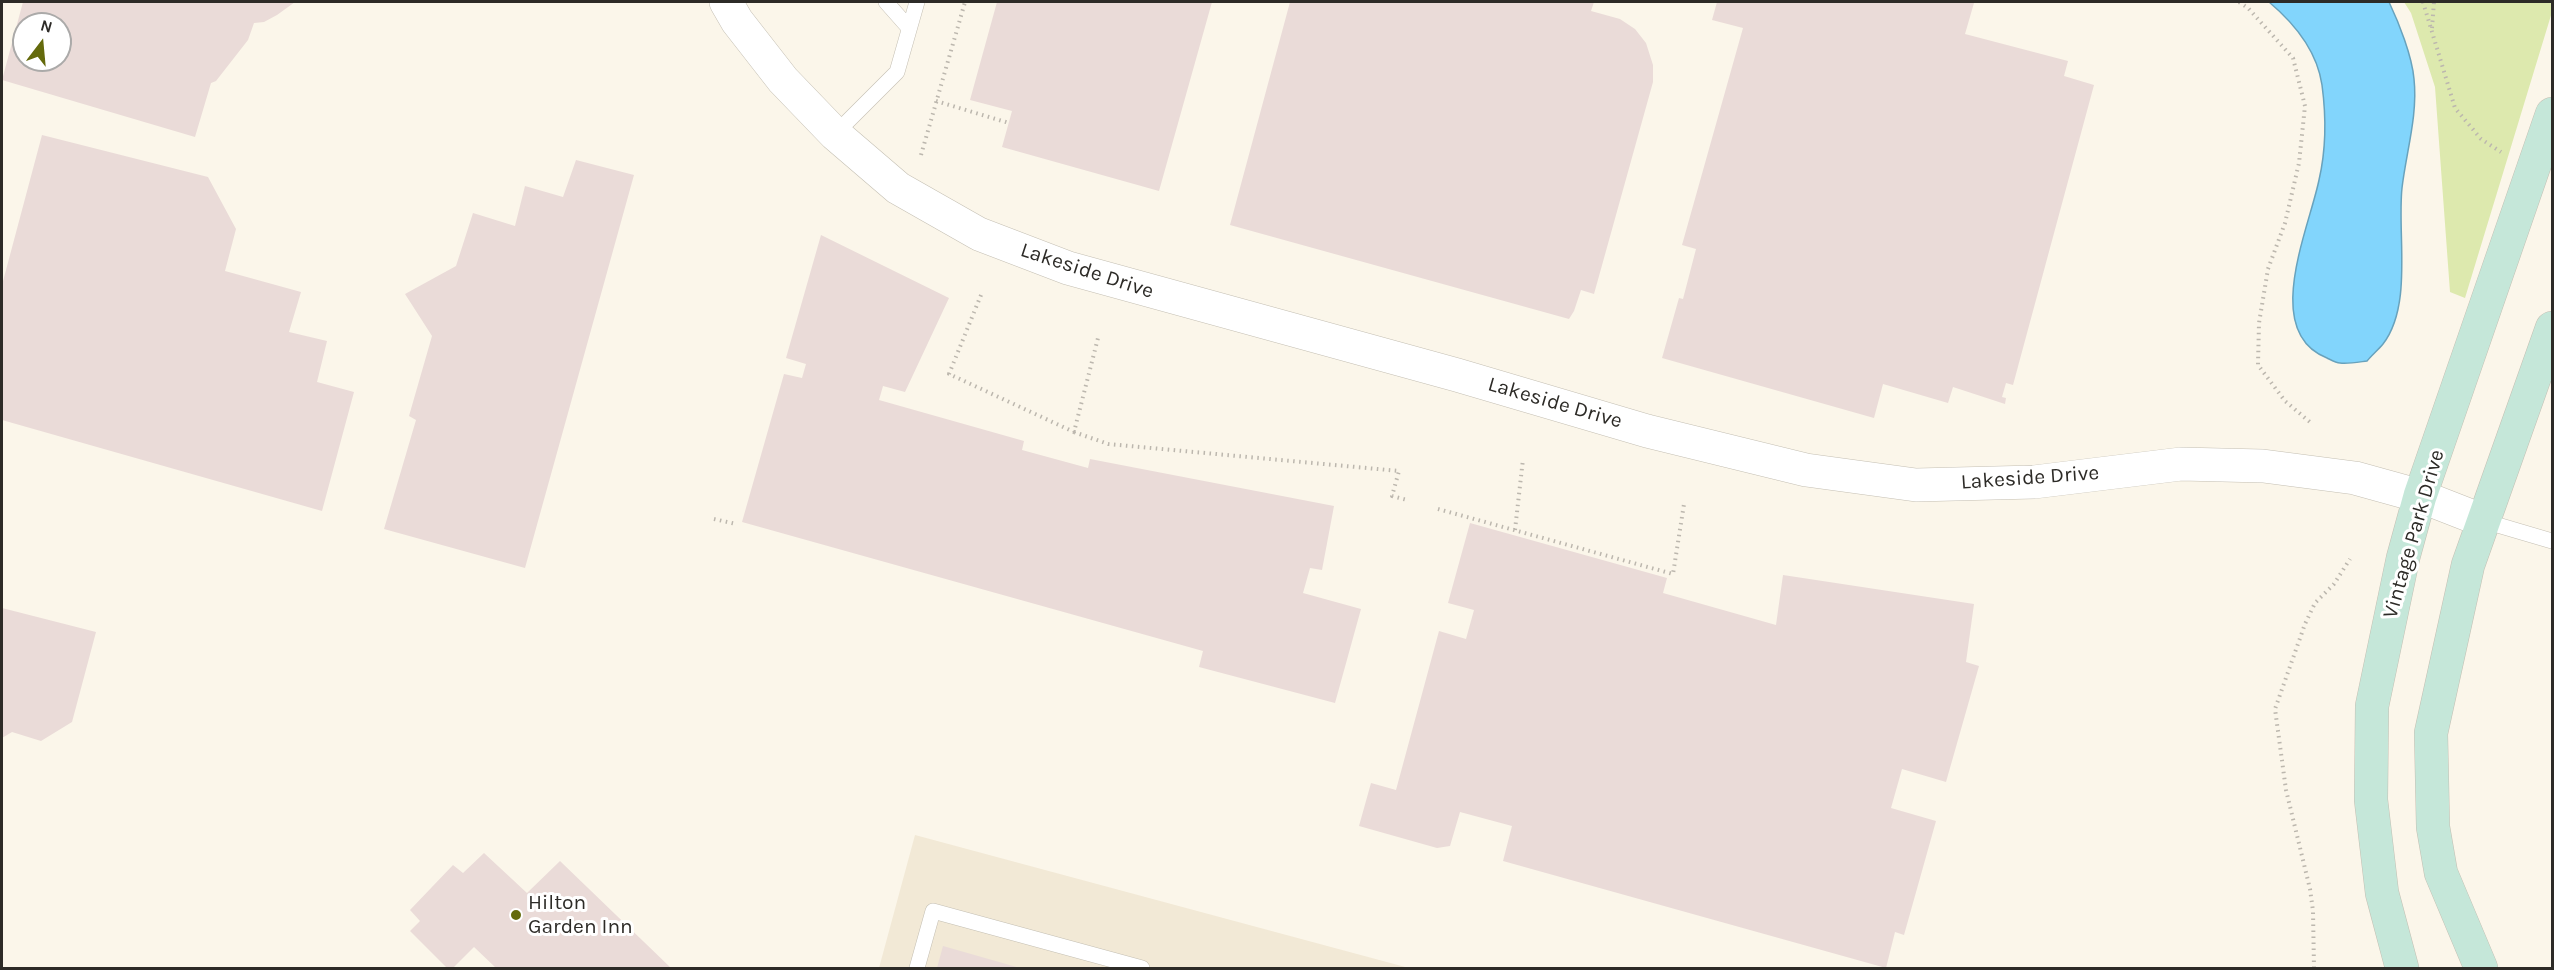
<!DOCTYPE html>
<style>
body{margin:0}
#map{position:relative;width:2554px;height:970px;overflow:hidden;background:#fbf6ea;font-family:Karla,sans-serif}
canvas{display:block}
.frame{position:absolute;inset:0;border:3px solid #2d2b27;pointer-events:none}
.north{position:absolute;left:12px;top:12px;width:60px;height:60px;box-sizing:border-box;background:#fff;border:2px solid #abaaa9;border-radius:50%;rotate:16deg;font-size:16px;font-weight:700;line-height:24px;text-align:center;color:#2d2b27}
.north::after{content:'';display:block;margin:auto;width:21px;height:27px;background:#646a0c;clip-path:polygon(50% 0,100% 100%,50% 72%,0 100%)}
</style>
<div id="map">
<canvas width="2554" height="970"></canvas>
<div class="frame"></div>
<div class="north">N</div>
</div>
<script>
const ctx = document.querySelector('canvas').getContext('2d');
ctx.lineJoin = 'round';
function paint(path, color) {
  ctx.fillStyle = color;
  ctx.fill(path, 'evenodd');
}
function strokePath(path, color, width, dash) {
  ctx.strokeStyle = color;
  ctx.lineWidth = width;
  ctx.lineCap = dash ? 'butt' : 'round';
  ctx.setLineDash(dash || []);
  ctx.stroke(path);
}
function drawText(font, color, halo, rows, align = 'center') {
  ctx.font = font + ' Karla,sans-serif';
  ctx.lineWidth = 6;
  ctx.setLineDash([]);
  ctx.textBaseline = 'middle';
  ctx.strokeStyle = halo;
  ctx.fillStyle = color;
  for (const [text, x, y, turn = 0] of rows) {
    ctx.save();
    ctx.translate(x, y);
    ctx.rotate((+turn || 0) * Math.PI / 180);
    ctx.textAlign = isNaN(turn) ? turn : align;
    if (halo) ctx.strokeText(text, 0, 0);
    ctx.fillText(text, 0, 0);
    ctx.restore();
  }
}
paint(new Path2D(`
 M915,835L1409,968H879Z`), '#f2e9d6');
paint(new Path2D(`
 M2404,2H2552V12L2465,298L2450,292L2435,87L2411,13Z`), '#dde9ae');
const water = new Path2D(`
 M2269,2H2389C2399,23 2412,56 2414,79C2418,115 2406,153 2402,188C2397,234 2413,305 2383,344C2378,350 2372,355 2367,361C2359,362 2348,364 2340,363C2336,363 2331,360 2327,358C2261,332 2309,229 2319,180C2326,150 2326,115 2322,85C2317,51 2294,23 2269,2Z`);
paint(water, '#82d5fc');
strokePath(water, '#68a2bc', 1.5);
paint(new Path2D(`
 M23,2H295L277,15L264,22L254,23L248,40L216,81L211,83L195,137L2,80ZM24,24H60V60H24Z
 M997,2H1212L1159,191L1002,147L1012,111L970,100Z
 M1290,2H1594L1591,11L1620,19L1635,29L1646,43L1653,65V82L1594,294L1581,290L1574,311L1569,319L1230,225Z
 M1717,2H1967L1974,3L1965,34L2068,61L2064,76L2094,85L2013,385L2006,383L2002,397L2006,398L2005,404L1953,387L1948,403L1883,384L1874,418L1662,358L1679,298L1683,299L1696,249L1682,245L1743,28L1712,20Z
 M42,135L208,177L236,229L225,271L301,292L289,332L327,341L317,382L354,392L322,511L2,420V285Z
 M576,160L634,175L525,568L384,529L416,420L409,416L432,336L405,294L456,266L473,213L515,226L525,186L563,197Z
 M821,235L949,298L905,392L883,386L879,400L1024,441L1022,450L1088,468L1090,459L1334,506L1322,570L1310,568L1303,593L1361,609L1335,703L1199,667L1203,651L742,522L784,374L802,378L806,364L786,358Z
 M1470,523L1667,578L1663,593L1776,625L1783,575L1974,604L1966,662L1979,666L1946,782L1902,769L1891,808L1936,821L1904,935L1895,932L1886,968L1503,861L1512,826L1460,812L1450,846L1437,848L1359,826L1371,783L1396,790L1439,631L1466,639L1474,610L1448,603Z
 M2,608L96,632L72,722L41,741L12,732L2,738Z
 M484,853L527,893L560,861L671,968H496L474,947L453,968H447L410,931L420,921L410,910L453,865L463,873Z
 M943,946L1020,968H937Z`), '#eadbd8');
const service = new Path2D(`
 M886,2L909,28
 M835,134L897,72L917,2
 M2484,521L2552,541
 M917,968L933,911L1142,968`);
const tertiary = new Path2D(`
 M726,2L737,21L783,80L835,134L898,188L979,234L1068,268L1457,375L1647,431L1806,470L1916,485L2034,482L2181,464L2263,466L2355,478L2420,496L2484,521`);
const secondary = new Path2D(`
 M2402,968L2382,893L2371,800L2372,706L2403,558L2420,496L2552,114
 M2481,968L2441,873L2433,827L2431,733L2468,565L2552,328`);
strokePath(service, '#c4bfb3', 16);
strokePath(tertiary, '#c4bfb3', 34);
strokePath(secondary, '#c4bfb3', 34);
strokePath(new Path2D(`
 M2239,2L2248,8L2293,58L2305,106L2299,163L2285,223L2268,269L2259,323L2258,365L2285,401L2311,423
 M2423,2L2455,108L2481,139L2501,152
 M2432,28L2434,2
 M936,101L1009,123
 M921,155L965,2
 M981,295L949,374L1074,432L1098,338
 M1074,432L1108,444L1399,471L1392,496L1407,500
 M1438,509L1673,574L1684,504
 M714,519L736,524
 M1515,530L1523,459
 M2314,968L2313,911L2310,889L2286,790L2275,709L2305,624L2315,603L2334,584L2350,559`), '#bcb7ae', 4, [1.5, 4.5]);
strokePath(service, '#fff', 15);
strokePath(tertiary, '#fff', 33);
strokePath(secondary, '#c5e7d9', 33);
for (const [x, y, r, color] of [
 [516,915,6,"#646a0c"]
]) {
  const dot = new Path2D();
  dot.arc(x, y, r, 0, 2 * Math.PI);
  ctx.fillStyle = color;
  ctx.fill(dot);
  strokePath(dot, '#fff', 2);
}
drawText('21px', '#2d2b27', '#fff', [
 ["Lakeside Drive",1087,271,18],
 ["Lakeside Drive",1555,403,16],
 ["Lakeside Drive",2030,478,-4],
 ["Vintage Park Drive",2414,534,-74]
]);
drawText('21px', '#2d2b27', '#fff', [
 ["Hilton",528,903],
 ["Garden Inn",528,927]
], 'left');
</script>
